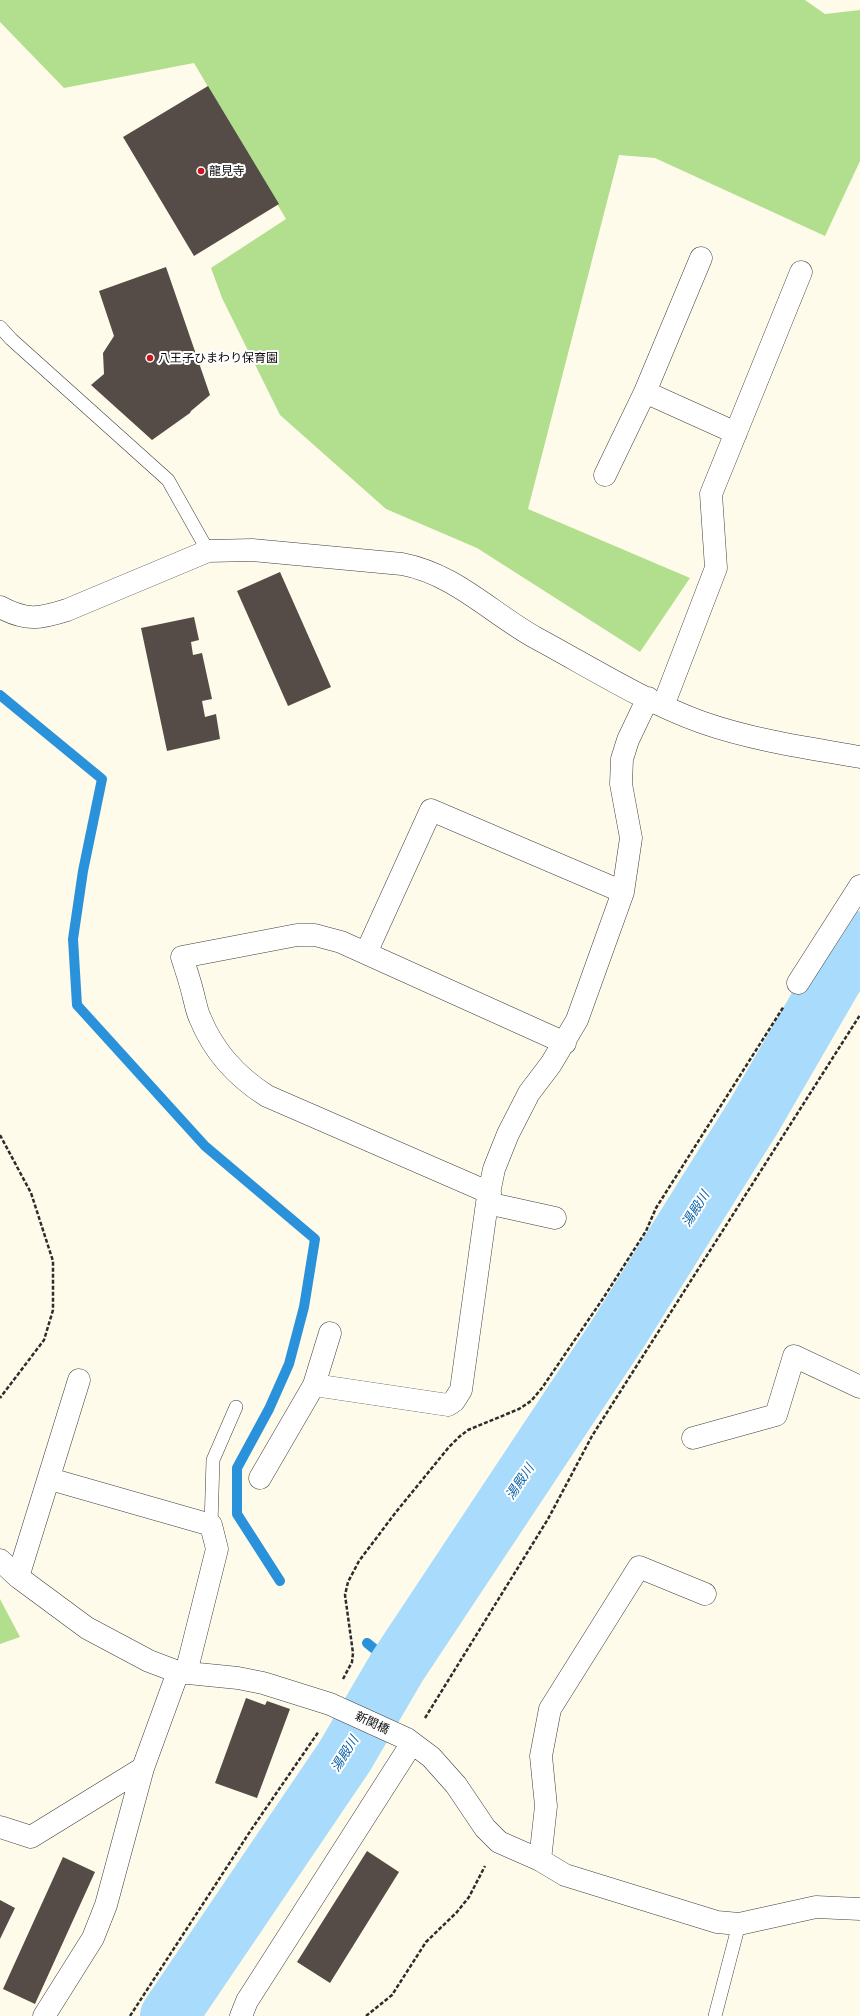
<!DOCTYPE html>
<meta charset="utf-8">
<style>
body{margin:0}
canvas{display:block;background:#fffbea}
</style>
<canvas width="860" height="2016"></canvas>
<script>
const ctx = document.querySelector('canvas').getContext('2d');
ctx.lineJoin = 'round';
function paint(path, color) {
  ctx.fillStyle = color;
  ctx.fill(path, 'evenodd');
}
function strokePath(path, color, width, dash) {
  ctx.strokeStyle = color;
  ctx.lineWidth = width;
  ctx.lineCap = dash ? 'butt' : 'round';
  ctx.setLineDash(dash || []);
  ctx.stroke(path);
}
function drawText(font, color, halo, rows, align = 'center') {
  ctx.font = font + ' "Crimson Pro","Noto Sans JP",serif';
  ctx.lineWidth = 4;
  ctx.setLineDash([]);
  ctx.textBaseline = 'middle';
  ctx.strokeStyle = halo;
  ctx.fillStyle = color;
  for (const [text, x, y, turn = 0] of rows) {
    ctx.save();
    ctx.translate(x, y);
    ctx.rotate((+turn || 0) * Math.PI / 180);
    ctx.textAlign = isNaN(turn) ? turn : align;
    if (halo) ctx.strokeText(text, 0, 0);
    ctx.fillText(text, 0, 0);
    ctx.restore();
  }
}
paint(new Path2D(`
 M0,0H805L825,14L860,10V161L825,236L655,158L619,155L528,509L690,578L640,652L477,548L386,509L280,415L222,298L211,268L286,219L194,63L64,88L0,22Z
 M0,1599L20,1637L0,1644Z`), '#b2df8e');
strokePath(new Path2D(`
 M0,695L102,779L83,871L73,939L77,1005L205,1146L315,1239L304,1307L289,1364L269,1409L237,1468V1514L280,1581
 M367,1643L397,1667`), '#2992da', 10);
strokePath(new Path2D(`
 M169,2016L345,1756L397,1667L617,1335L754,1116L834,978L860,940`), '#a9dcfc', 58);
paint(new Path2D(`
 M208,86L279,204L194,256L123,137Z
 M166,267L210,395L191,411L190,413L152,440L91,385L104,374L103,353L114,336L99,291Z
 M280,572L331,687L288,706L237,591Z
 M194,617L199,640L191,642L193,655L202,653L212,699L202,701L205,717L216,714L220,739L167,751L141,628Z
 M246,1698L265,1705L267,1701L290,1709L257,1798L215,1783Z
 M367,1851L399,1872L330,1983L297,1962Z
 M63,1857L95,1872L35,2004L3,1989Z
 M0,1900L15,1908L0,1939Z`), '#554c47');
const service = new Path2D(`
 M0,327L11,339L168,480L208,551
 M211,1525L213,1460L236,1407
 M715,2016L739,1924`);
const minor = new Path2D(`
 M645,392L736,433
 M605,475L645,392L701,258
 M0,607C26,621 39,619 67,610L208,551L252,550L402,564C455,574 491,613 536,638C590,667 643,701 701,722C752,740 807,748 860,757
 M663,706L716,568L711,494L801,272
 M623,892L631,838L621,784L622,759L628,740L648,698
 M798,983L860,886
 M490,1193L267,1096C237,1077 213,1050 200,1018C197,1012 196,1005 194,998C191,984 186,970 182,957L297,935H315L341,942L565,1043
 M487,1203L555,1218
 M314,1385L448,1405L454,1401L461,1390L487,1203L494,1169L508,1134L529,1093L551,1064L577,1020L623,892L431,810L366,953
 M693,1438L776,1415L794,1356L860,1387
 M260,1478L314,1385L330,1333
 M50,1479L211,1525L217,1549L186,1673
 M0,1560L18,1577L87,1628L149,1661L178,1672L238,1678L263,1683L330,1704L407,1739L431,1757L456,1785L485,1828L499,1842L540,1860L565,1875L717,1922L739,1924L816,1907L860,1909
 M18,1577L79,1380
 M0,1827L31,1837L143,1768
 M540,1860L546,1806L541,1756L550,1709L639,1567L705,1594
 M44,2016L93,1938L106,1905L143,1768L178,1672
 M241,2016L247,2001L412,1743`);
strokePath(service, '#3e3e3e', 14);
strokePath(minor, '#3e3e3e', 23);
strokePath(new Path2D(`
 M0,1135L31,1193L53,1261V1310L44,1340L0,1398
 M343,1679L352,1662L353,1653L345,1595L348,1582L359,1561L396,1512L449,1447L459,1437L468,1430L519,1409L531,1401L542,1388L604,1297L646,1231L656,1208L784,1006
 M425,1718L548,1519L592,1436L860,1015
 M130,2016L251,1830L319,1731
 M366,2016L392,1995L426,1942L457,1912L469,1897L485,1866`), '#2d2d2d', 2.5, [4, 2]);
strokePath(service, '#fff', 13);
strokePath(minor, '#fff', 22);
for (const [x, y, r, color] of [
 [201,171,4,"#c7171e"],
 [150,358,4,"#c7171e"]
]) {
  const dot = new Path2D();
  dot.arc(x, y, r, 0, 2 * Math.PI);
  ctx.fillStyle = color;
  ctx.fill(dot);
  strokePath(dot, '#fff', 1.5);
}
drawText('12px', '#0b0b0b', '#fff', [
 ["龍見寺",209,171],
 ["八王子ひまわり保育園",158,358]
], 'left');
drawText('12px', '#0b0b0b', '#fff', [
 ["新関橋",372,1723,25]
]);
drawText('italic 13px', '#0a62a7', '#fff', [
 ["湯殿川",696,1209,-58],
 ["湯殿川",520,1482,-56],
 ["湯殿川",345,1754,-58]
]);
</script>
